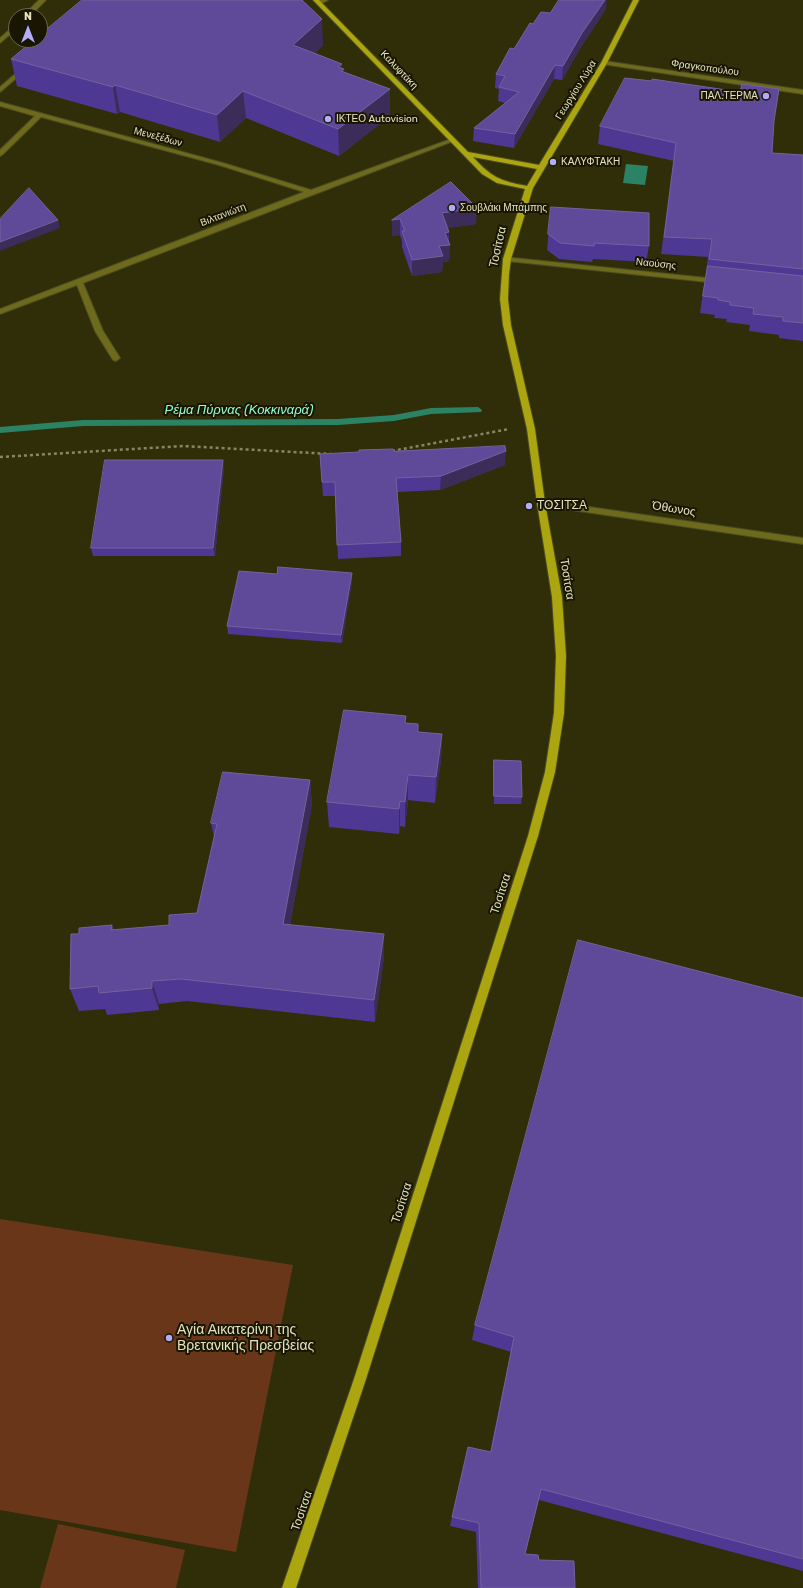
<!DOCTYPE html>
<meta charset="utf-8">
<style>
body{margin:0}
#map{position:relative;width:803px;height:1588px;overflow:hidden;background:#302e08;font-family:Rubik,sans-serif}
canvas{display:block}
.north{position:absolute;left:8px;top:8px;width:40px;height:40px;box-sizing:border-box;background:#181600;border:1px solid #6a684d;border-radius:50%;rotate:0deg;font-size:11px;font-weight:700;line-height:16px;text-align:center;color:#e4e3c0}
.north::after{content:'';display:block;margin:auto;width:14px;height:18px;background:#b2adf9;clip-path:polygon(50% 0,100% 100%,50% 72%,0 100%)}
</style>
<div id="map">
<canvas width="803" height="1588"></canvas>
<div class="north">N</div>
</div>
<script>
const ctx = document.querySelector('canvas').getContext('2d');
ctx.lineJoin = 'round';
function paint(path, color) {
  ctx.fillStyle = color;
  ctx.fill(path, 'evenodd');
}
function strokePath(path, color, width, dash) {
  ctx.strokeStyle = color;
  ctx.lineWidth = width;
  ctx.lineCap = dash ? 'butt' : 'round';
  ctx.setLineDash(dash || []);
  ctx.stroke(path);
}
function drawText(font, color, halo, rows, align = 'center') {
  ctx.font = font + ' Rubik,sans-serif';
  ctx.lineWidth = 4;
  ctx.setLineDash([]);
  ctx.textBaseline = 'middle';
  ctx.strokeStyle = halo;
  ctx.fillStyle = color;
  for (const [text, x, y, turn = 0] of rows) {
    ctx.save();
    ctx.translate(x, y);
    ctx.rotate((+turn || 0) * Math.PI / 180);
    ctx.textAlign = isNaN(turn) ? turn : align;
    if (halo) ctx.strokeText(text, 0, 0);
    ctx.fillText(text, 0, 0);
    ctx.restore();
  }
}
paint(new Path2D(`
 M0,1219L293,1265L236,1552L0,1510Z
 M58,1524L185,1550L176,1588H40Z`), '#6a361a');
paint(new Path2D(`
 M626,164L648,166L645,185L623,183Z`), '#2c8265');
paint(new Path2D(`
 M478,407L482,410L481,412L431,414L394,421L338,425L83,426L0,433V427L83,420L338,419L394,415L431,408Z`), '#2c8265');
const minor = new Path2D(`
 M39,0H46L30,16H23Z
 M320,0H328L321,4H317V2Z
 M16,24V29L0,43V38Z
 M604,61L803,90V94L602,64L601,63Z
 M22,68L27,69L0,92V87Z
 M0,102L223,163L311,190L451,139L456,140L83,283L103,331L120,358L116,361L113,360L95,331L77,285L0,314V309L304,192L219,165L41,117L2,155L0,156V150L35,116L0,106Z
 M504,257L717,279L721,281L717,283L507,261L503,259Z
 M541,500L803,538V544L538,505L537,503Z`);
const major = new Path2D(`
 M313,0H319L468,152L539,165L601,63L633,0H639L607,63L533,188L511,259L509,274L508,299L511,325L535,429L545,503L562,597L566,656L564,713L555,772L538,836L366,1379L296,1588H282L354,1379L528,836L545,772L554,713L556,656L552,597L537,503L527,429L503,325L500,299L503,259L525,189L497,183L482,174ZM473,157L537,169L527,186C500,181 491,177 473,157Z`);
strokePath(minor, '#4d4b25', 2);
strokePath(major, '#4d4b25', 2);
strokePath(new Path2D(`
 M392,451L509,429
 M0,457L183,446L331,454`), '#888662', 2.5, [3, 3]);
paint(minor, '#6d6a1b');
paint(major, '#aba50f');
paint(new Path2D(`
 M606,9L581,47L562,80L554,79L514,148L473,141L474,128L505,103L498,101L499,89L495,88L496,74L533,24L550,13Z
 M323,45L315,53L342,64V68L344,72L390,89V116L339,156L246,118L220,142L120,112L117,114L17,86L11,59Z
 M774,121L772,153L803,155V341L779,338V335L749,331L750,325L726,322L727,319L714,318L715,315L700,313L708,257L661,254L674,161L598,144L600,126Z
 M451,182L476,224L447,228L449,232V242L450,245L449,261L443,262L442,272L412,276L402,247V241L400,235L392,236V220Z
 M551,207L649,246L646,262L593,259L592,262L559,259L547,250Z
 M394,451L505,465L440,490L397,492L401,542V556L338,559L335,496H323L320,454Z
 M224,468L215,556H93L91,548Z
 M352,573V581L342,643L228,634L227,626L277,574Z
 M406,723L418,724V732L442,734L441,760L435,803L408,800L405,827L400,826L399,834L329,827L327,802Z
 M494,760L522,797L521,804H494L493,768Z
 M310,780L312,805L290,925L384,957L375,1022L187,1001L159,1004V1010L107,1015L105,1009L79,1011L70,989L79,934L112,925L114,930L169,925L197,913L214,837L211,823Z
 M803,998V1571L539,1500L525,1554L539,1560L575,1588H478L476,1532L450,1526L452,1517L490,1452L511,1352L472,1340L475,1325Z`), '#4d3893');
paint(new Path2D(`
 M605,0H607L606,9L581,47L562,80L563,66L582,33Z
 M322,19L323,45L295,71L293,45Z
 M342,64V70L344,69L345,96L338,67Z
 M555,65L554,79L514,148L515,134Z
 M115,85L120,112L117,114L113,87Z
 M390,89V116L339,156L338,129Z
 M243,91L246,118L220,142L217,115Z
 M477,208L476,224L441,229L442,213Z
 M400,219V235L392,236V220Z
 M58,220L60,228L0,251V242Z
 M449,232L448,245H450L449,261L443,262L442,272L412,276V260L439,246L445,233Z
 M506,451L505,465L440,490L441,476Z
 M223,460L224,468L215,556L213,548Z
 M352,573V581L342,643L341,635Z
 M442,734L441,760L435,803L436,777Z
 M408,775V800L405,827V802Z
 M310,780L312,805L286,947L283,924Z
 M400,801V826L399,834V809Z
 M384,934V957L375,1022L374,1000Z
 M152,981L159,1004V1010L152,988Z`), '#3b2c5a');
const building = new Path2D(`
 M82,0H302L322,19L293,45L342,64L338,67L344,69L341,71L390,89L338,129L243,91L217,115L115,85L113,87L11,59L34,40H40V35Z
 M559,0H605L582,33L563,66L555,65L515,134L474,128L519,92L499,87L505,76L496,74L510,48L514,49L530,23L533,24L541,12L550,13Z
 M625,78L652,81V79L740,92L742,84L779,89L774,121L772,153L803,155V269L709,259L712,239L664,237L676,143L600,126Z
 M451,182L477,208L442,213L449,232L445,233L450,245L439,246L443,256L412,260L402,231H405L400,219L392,220Z
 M29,188L58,220L0,242V219Z
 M551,207L649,213V246L594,243V246L560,243L548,234Z
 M708,266L803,276V323L783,321V317L753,314L754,308L730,305V302L718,300V298L703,296Z
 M505,446L506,451L441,476L396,478L401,542L337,545L335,482H322L320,454L359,452V450L393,449L394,451Z
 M105,460H223L213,548H91Z
 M278,567L352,573L341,635L227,626L239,571L277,574Z
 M344,710L406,716L405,723L418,724V732L442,734L436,777L408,775L405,802L400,801L399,809L327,802Z
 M494,760L521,761L522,797L494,796Z
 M223,772L310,780L283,924L384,934L374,1000L181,979L152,981V988L99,993L98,986L70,989L71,934H79V928L112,925L111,930L169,925V915L197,913L217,824L211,823Z
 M578,940L803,998V1559L541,1489L525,1554L538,1555L539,1560L574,1561L575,1588H481L479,1523L452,1517L468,1447L491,1452L514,1337L475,1325Z`);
paint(building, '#5e4a98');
strokePath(building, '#73629e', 1);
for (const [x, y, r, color] of [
 [766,96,4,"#b2adf9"],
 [328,119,4,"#b2adf9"],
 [553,162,4,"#b2adf9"],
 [452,208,4,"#b2adf9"],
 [529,506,4,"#b2adf9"],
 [169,1338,4,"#b2adf9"]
]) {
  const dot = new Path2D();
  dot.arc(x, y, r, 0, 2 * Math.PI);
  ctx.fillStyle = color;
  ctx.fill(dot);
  strokePath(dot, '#181600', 1.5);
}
drawText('10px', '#e4e3c0', '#181600', [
 ["Φραγκοπούλου",705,68,8],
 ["Καλυφτάκη",399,70,46],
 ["Γεωργίου Λύρα",576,90,-58],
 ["Μενεξέδων",158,137,15],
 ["Βιλτανιώτη",223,215,-21],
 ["Ναούσης",656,264,6]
]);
drawText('10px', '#e4e3c0', '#181600', [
 ["ΠΑΛ.ΤΕΡΜΑ",758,96,"right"],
 ["ΙΚΤΕΟ Autovision",336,119],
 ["ΚΑΛΥΦΤΑΚΗ",561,162],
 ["Σουβλάκι Μπάμπης",460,208]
], 'left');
drawText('12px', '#e4e3c0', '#181600', [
 ["Τοσίτσα",498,247,-77],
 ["Όθωνος",674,509,9],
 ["Τοσίτσα",567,579,81],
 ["Τοσίτσα",501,894,-72],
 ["Τοσίτσα",402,1203,-72],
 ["Τοσίτσα",302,1511,-71]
]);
drawText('12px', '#e4e3c0', '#181600', [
 ["ΤΟΣΙΤΣΑ",537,506]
], 'left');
drawText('italic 13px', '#95fdd4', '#181600', [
 ["Ρέμα Πύρνας (Κοκκιναρά)",239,410]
]);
drawText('14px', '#e4e3c0', '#181600', [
 ["Αγία Αικατερίνη της",177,1330],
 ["Βρετανικής Πρεσβείας",177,1346]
], 'left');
</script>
